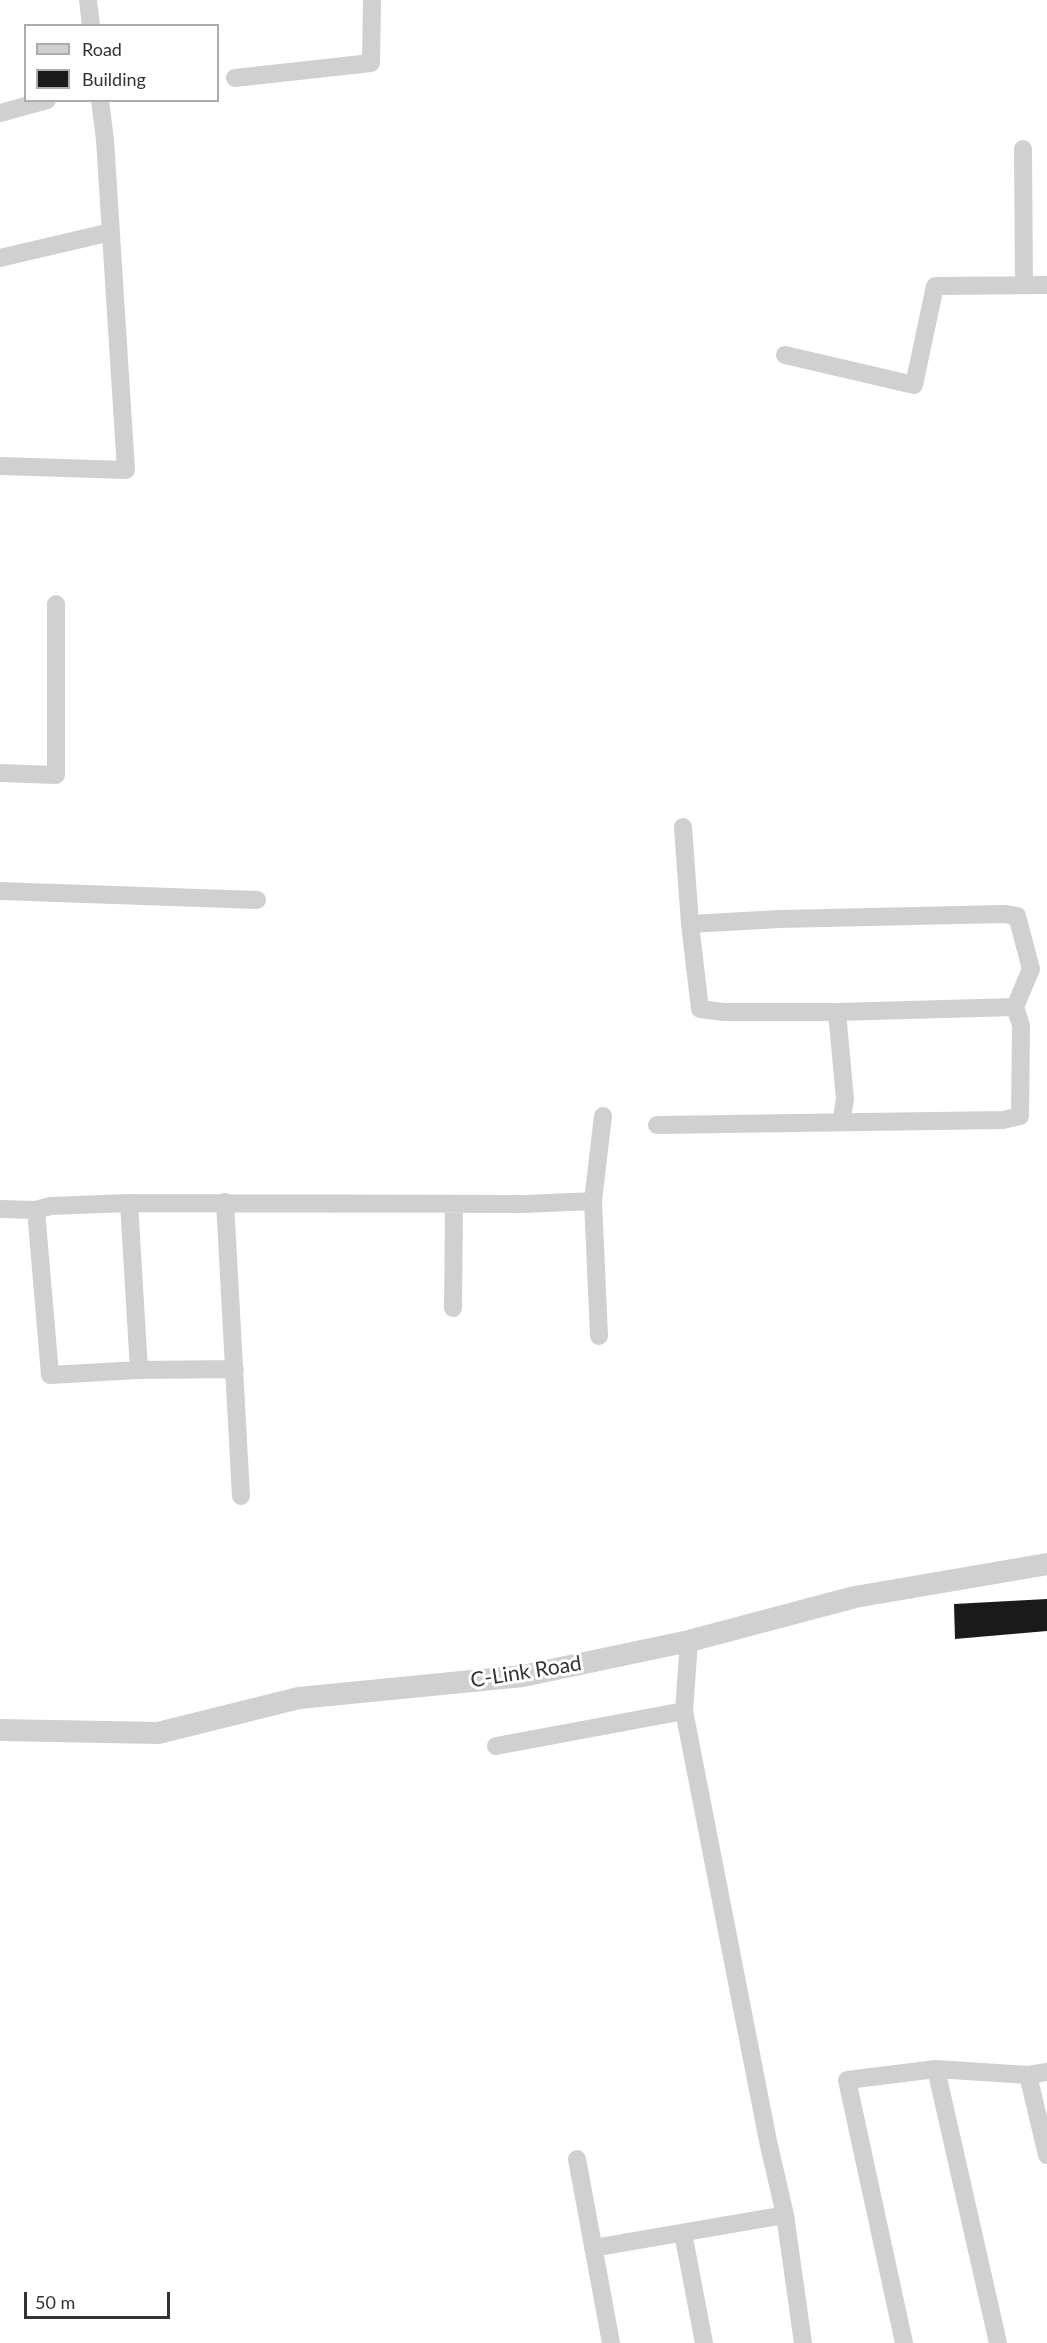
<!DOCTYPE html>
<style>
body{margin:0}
#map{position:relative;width:1047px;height:2343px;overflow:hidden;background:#fff;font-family:Lato,sans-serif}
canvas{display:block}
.legend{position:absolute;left:24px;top:24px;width:195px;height:78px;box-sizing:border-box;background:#fff;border:2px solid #adadad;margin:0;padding:8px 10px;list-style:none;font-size:18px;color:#333}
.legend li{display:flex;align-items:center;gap:12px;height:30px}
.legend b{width:30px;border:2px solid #adadad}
.scale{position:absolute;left:24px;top:2292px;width:146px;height:27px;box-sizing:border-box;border:3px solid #333;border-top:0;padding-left:8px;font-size:18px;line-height:21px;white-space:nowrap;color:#333;-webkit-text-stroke:4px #fff;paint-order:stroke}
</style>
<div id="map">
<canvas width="1047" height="2343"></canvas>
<ul class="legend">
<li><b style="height:8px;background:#d0d0d0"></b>Road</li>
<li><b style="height:16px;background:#1a1a1a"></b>Building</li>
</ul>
<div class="scale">50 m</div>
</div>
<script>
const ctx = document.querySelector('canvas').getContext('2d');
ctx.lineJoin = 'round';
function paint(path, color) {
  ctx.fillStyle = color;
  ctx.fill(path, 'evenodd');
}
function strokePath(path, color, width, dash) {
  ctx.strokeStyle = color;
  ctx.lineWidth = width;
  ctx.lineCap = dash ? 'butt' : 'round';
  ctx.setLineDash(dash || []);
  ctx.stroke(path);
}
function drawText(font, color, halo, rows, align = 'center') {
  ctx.font = font + ' Lato,sans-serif';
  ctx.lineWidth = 6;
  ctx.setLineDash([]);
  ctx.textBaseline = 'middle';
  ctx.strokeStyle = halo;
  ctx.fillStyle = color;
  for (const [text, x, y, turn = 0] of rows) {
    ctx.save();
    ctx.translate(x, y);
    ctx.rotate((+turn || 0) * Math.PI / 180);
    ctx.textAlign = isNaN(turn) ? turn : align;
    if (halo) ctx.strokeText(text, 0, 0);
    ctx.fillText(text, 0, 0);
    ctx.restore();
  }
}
paint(new Path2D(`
 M1047,1599V1631L955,1639L954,1604Z`), '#1a1a1a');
strokePath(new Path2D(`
 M88,0L91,26
 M235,78L371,63L372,0
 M0,113L47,100
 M1023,149L1024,285
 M0,258L111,232
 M785,355L914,385L935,286L1047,285
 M0,466L126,470L105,140L100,100
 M0,773L56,775V604
 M683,827L690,924L700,1009L724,1012H837L1015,1007
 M0,891L257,900
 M837,1012L845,1099L841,1122
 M657,1125L1003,1120L1020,1116L1021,1025L1015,1007L1031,969L1017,916L1004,914L780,919L690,924
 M593,1201L603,1116
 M225,1202L241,1496
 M129,1203L139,1370
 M0,1209L36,1210L50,1206L129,1203L525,1204L593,1201L599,1336
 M36,1210L50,1375L139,1370L235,1369
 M453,1308L454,1205
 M689,1641L684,1711L768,2141L785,2215L803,2343
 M496,1746L684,1711
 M936,2069L1028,2075
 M1047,2072L1028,2075L1047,2155
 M577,2159L611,2343
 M683,2233L704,2343
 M593,2248L785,2215
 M904,2343L847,2080L936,2069L998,2343`), '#d0d0d0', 18);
strokePath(new Path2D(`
 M0,1730L158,1733L299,1698L523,1676L689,1641L855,1597L1047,1564`), '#d0d0d0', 22);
drawText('21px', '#333', '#fff', [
 ["C-Link Road",526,1672,-9]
]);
</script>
